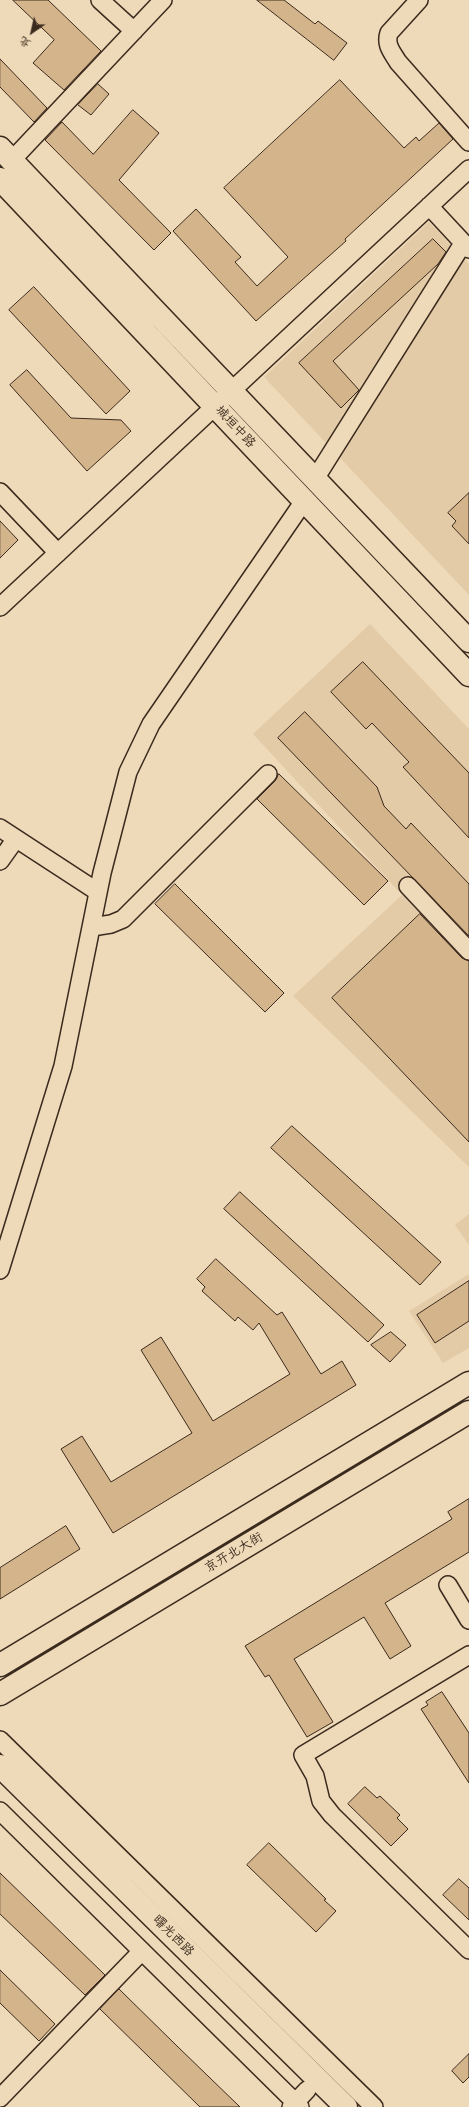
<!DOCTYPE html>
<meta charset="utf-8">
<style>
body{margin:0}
#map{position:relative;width:469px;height:2107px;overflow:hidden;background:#eed9b8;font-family:Itim,"LXGW WenKai TC",sans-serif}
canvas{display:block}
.north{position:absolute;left:12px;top:12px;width:40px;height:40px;-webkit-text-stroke:3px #eed9b8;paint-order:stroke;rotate:214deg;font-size:11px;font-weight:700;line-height:16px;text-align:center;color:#3b2a1e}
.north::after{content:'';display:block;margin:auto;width:14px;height:18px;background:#3b2a1e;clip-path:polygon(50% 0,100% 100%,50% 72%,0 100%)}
</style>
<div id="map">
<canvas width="469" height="2107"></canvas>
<div class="north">北</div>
</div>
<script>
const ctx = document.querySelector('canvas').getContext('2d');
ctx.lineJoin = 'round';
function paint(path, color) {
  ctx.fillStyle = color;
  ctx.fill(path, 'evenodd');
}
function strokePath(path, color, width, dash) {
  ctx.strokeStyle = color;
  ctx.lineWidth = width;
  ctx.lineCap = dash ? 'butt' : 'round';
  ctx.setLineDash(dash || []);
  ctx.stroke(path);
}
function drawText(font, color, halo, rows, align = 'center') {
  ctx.font = font + ' Itim,"LXGW WenKai TC",sans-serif';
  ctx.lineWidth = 3.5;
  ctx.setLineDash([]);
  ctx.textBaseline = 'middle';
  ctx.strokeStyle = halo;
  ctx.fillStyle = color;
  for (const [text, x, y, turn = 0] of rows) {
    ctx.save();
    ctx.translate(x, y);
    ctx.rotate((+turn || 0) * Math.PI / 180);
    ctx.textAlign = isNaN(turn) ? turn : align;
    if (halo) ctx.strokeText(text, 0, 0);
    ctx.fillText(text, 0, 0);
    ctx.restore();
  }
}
paint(new Path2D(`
 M429,222L469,264V595L264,377Z
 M370,624L469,729V1167L293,996L402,895L253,734Z
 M469,1214V1245L455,1225Z
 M469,1274V1348L443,1363L409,1311Z`), '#e3cba7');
const building = new Path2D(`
 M13,0H48L101,51L64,90L33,63L54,40Z
 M257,0H284L315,24L318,21L347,43L334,60Z
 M0,59L47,108L34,122L0,87Z
 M340,80L404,148L416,137L419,141L439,123L453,139L345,239L346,241L256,321L173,231L196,209L241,257L235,262L257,286L288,257L224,188Z
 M98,84L109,94L91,115L78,105Z
 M133,110L159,133L119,180L171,233L154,250L45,140L62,122L93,154Z
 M433,239L446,252L438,264L333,361L359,390L341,408L299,363Z
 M34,287L130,391L106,414L9,310Z
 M27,370L71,418L121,420L131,431L87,471L10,385Z
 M469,493V544L452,526L456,521L448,513Z
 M0,521L18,540L0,558Z
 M363,662L469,773V838L403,767L409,762L372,723L366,729L331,692Z
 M305,712L377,787L384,806L406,829L411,823L469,884V936L278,738Z
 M279,774L388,881L364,905L257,799L275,781Z
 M175,884L284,993L265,1012L155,904Z
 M420,914L462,958L469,961V1142L332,998Z
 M292,1126L441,1262L420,1285L271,1148Z
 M240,1192L384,1325L368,1342L224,1209Z
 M216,1259L277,1315L282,1312L321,1374L342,1361L356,1385L113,1533L61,1449L82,1436L111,1482L192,1433L141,1350L161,1337L213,1421L290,1374L259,1323L253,1330L238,1317L235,1321L202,1291L205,1287L197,1279Z
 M469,1281V1321L435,1343L417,1315Z
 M391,1332L406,1345L390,1362L371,1345Z
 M469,1499V1552L385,1603L411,1646L390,1659L364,1617L294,1659L333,1722L307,1737L269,1675L265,1677L245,1646L452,1519L448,1512Z
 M66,1526L80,1549L0,1599V1568Z
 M442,1692L469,1733V1783L421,1709L428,1705L426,1702Z
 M365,1787L377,1798L380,1796L400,1815L397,1818L408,1829L391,1846L348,1804Z
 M269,1843L326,1899L324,1900L336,1911L316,1932L247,1865Z
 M0,1873L105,1975L85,1995L0,1914Z
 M459,1879L469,1888V1920L443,1895Z
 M0,1970L55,2024L39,2041L0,2003Z
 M119,1989L177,2046L240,2107H200L100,2009Z
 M469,2054V2077L463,2083L452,2071Z`);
paint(building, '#d4b48a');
strokePath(building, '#3b2a1e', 1);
const minor = new Path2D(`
 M100,0L134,31
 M419,0L389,33C385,45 392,52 398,62L469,142
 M12,160L163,0
 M429,206L469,249
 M315,479L462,245
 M0,492L58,553
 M0,607L469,169
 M0,828L98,892
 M0,861L15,840
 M408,886L469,951
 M92,927L111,924L123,919L268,774
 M0,1270L63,1066L102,873L128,772L151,724L304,501
 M448,1585L469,1620
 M469,1655L303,1755L315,1776L321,1801L332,1815L469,1950
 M0,1740L374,2107
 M0,1811L300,2107
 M0,2098L142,1951
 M291,2107L307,2090`);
const major = new Path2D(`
 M0,148L469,641
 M0,179L469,675
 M0,1665L469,1383
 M0,1694L469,1412
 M0,1766L346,2107`);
strokePath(minor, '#3b2a1e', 20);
strokePath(major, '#3b2a1e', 25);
strokePath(minor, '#eed9b8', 17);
strokePath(major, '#eed9b8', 22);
drawText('13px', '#3b2a1e', '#eed9b8', [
 ["城垣中路",235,427,47],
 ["京开北大街",234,1553,-31],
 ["曙光西路",173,1936,45]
]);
</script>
